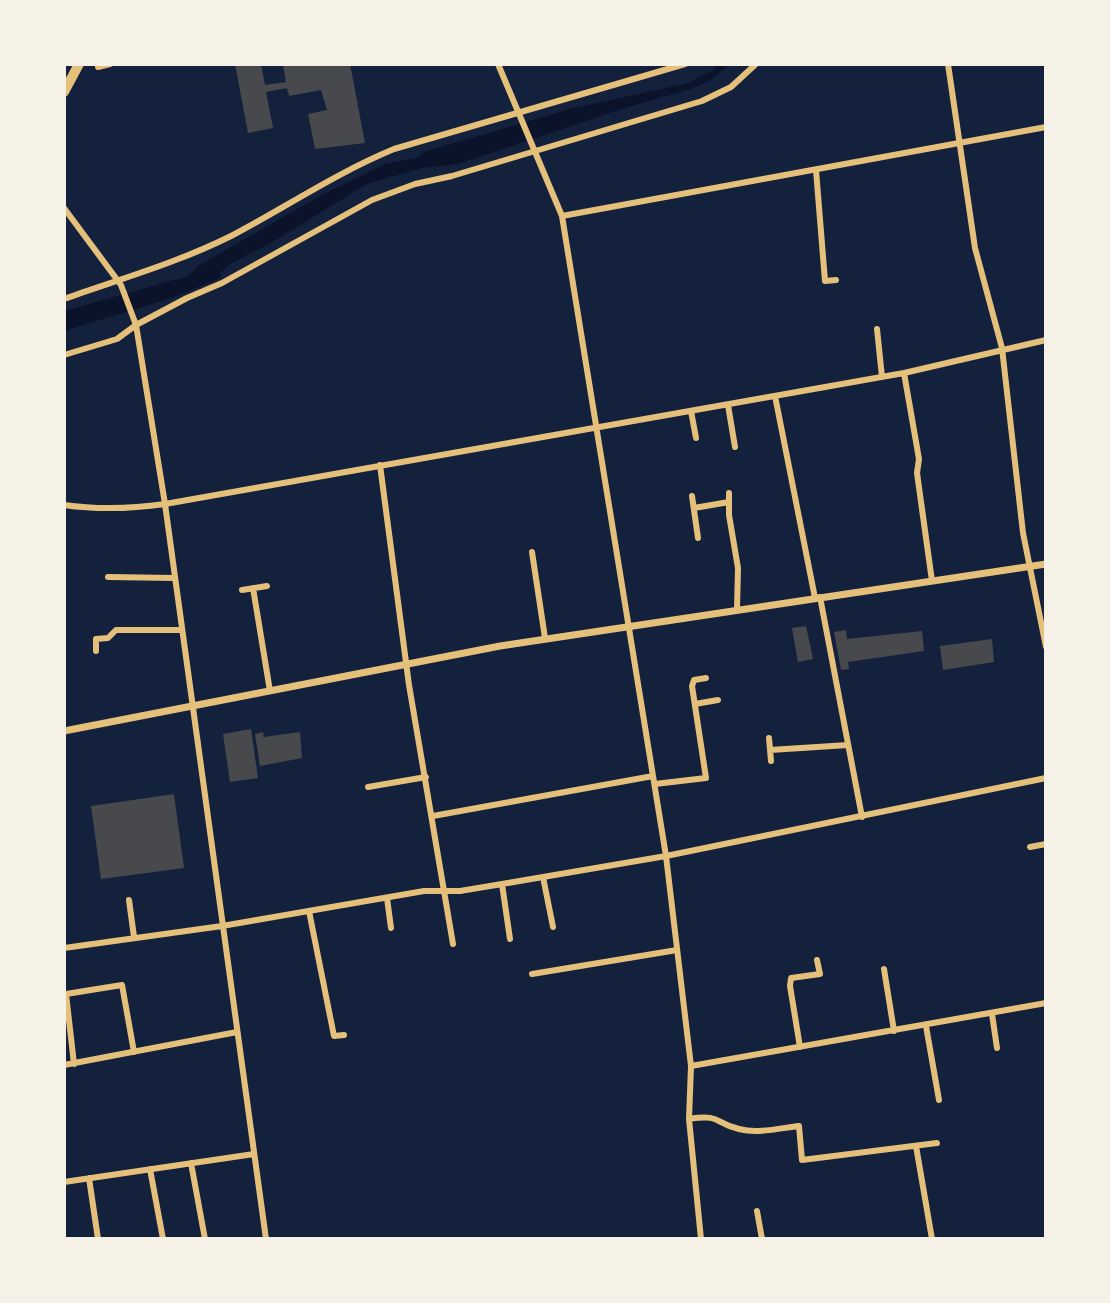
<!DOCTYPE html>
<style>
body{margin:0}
#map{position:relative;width:1110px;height:1303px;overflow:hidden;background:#14213d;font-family:Roboto,sans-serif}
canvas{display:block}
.frame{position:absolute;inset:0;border:66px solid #f6f1e7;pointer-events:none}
</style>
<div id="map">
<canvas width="1110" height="1303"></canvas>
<div class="frame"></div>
</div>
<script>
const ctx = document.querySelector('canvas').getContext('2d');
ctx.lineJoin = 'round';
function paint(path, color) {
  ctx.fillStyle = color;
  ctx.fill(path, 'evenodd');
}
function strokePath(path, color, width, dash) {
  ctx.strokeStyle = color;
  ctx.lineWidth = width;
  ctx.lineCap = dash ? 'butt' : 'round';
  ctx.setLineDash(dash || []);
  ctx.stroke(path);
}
paint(new Path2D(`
 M718,64H730L709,81L694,88L625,108L458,164L422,168L367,184L271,243L232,263L220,273L222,277L175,297L64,331V311L188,276L201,264L322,195L385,164L416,158L424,152L570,109L688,83L713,70Z`), '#0b132b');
paint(new Path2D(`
 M235,64H261L265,85L286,82L283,64H350L365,143L315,149L308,114L327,110L321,90L289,96L287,88L266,92L273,128L248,133Z
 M806,626L813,659L798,662L792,628Z
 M846,630L847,639L922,631L924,651L848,662L849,669L841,670L834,632Z
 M992,639L994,662L943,670L940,646Z
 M251,729L258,778L230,782L223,734Z
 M263,732L264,737L300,732L302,758L260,766L255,734Z
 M174,794L184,868L101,879L91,806Z`), '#48494c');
strokePath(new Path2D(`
 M498,64L562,216L666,856L691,1066L689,1119L701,1239
 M948,64L975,248L1002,348L1023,533L1046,647
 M98,67L110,64
 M816,170L825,281L836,280
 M64,208L121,285L136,325L165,504L266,1239
 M562,216L1046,127
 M64,299C120,279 177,263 231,236C286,207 336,173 394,149L685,64
 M877,329L882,377
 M64,355L117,339L136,325L187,298L222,283L372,200L415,184L452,176L702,101L731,87L756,64
 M904,373L919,459L917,473L932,581
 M775,396L815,598
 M728,405L735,447
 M691,411L696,438
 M380,465L409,685L453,944
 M729,493V515L738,568L737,609
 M692,496L698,538
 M64,505C99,510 130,509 165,504L904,373L1046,340
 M694,508L729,502
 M532,552L545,638
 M108,577L175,578
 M253,588L270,691
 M242,590L267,586
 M820,597L862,817
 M96,651V639L108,638L116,630H182
 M695,704L718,700
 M769,738L771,761
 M770,750L848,745
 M655,784L706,778L692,686L694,680L706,678
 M368,787L426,777
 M433,816L653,776
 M1030,847L1046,844
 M543,877L553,927
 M502,884L510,939
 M387,898L391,928
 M129,900L134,937
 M309,911L334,1036L344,1035
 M64,948L222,926L424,891H460L502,884L666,856L1046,778
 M884,969L894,1031
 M532,974L677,950
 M992,1014L997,1048
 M926,1026L939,1100
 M800,1047L790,986L791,978L820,974L817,960
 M74,1064L66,994L122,985L134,1052
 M64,1065L237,1032
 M691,1066L1046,1003
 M689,1119C723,1114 713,1123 739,1129C758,1134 781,1128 799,1126L802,1160L937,1143
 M916,1146L932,1239
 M191,1163L205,1239
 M150,1169L163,1239
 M89,1178L98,1239
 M64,1182L254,1154
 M757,1211L762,1239`), '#e5c07b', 6);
strokePath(new Path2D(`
 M64,731L500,646L1046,564`), '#e5c07b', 7);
strokePath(new Path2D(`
 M64,92L79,64`), '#e5c07b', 10);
</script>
